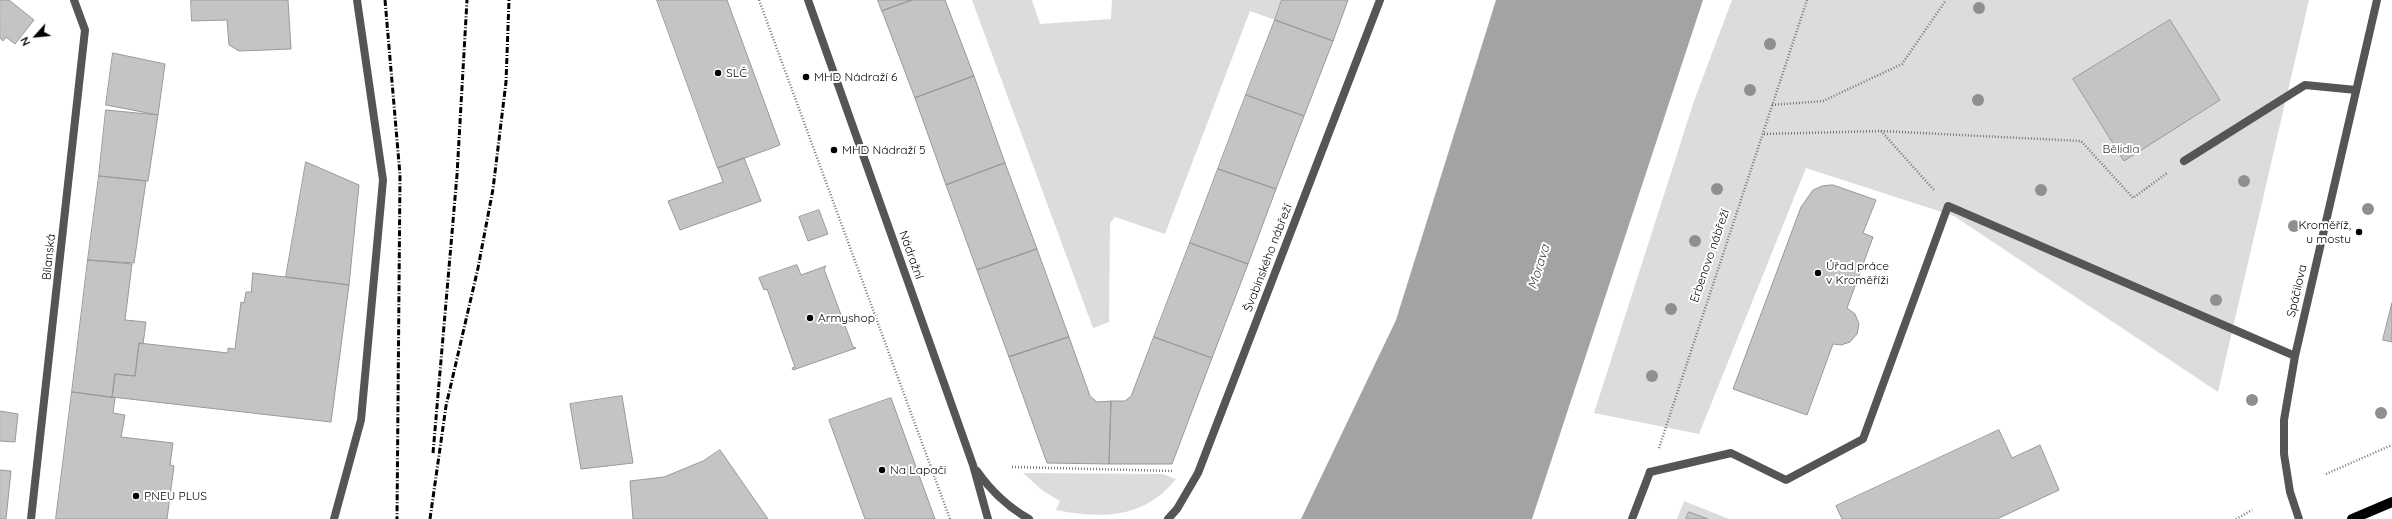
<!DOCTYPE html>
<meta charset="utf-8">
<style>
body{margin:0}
#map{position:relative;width:2392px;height:519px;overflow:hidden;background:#fff;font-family:Quicksand,sans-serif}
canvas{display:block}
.north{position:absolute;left:16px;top:16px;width:40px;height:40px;-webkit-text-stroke:3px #fff;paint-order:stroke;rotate:243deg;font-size:11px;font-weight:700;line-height:16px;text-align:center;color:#000}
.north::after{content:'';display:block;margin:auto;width:14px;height:18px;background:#000;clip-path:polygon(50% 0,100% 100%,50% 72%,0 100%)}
</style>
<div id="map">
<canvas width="2392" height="519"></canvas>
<div class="north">N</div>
</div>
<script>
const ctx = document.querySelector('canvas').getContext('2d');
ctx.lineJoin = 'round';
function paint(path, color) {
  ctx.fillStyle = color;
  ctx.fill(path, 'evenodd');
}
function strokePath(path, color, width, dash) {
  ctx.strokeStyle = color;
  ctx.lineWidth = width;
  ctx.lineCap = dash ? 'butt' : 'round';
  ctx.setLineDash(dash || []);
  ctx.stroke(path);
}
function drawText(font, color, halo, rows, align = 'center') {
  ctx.font = font + ' Quicksand,sans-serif';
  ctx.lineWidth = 4;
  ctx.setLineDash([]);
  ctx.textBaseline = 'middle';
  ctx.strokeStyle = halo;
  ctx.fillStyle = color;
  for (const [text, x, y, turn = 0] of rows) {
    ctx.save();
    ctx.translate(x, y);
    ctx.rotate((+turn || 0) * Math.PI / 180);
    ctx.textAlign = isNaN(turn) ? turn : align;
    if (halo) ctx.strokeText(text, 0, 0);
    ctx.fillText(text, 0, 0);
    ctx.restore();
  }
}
paint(new Path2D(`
 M972,0H1032L1040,24L1111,19L1112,0H1282L1275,20L1250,11L1165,234L1115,217L1110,223L1109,322L1093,328Z
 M1732,0H2309L2218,392L1954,216L1806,168L1699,434L1594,413L1694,101Z
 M1023,473L1163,474L1176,479C1144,519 1102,519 1056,510L1060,501L1043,491Z
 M1684,501L1729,519H1708L1689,512L1686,519H1677Z`), '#dcdcdc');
paint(new Path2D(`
 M1496,0H1703L1532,519H1301L1396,320Z`), '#a3a3a3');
const building = new Path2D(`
 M0,0H9L34,20L15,44L6,37L3,41L0,38Z
 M191,0H288L291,49L239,51L229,45L227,20L192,21Z
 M657,0H727L780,145L718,168Z
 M878,0H912L882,11Z
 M912,0H945L974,76L915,98L882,11Z
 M1282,0H1348L1333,41L1275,20Z
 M1275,20L1333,41L1304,116L1246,95Z
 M2170,20L2220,100L2124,161L2073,79Z
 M113,53L165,64L158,115L106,105Z
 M974,76L1005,163L946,185L915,98Z
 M1246,95L1304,116L1276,189L1218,169Z
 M106,110L158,115L148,181L99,176Z
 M744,158L761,201L680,230L668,201L723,182L718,168Z
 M306,162L359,185L349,285L286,277Z
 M1005,163L1037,249L977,270L946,185Z
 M1218,169L1276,189L1248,264L1190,243Z
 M99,176L146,181L134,263L88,260Z
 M1833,185L1876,200L1863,233L1873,237L1847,308L1855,314L1859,324L1857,334L1850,342L1841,345L1833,344L1807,415L1733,389L1801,207L1813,190L1822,186Z
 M819,210L828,234L808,241L799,217Z
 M1190,243L1248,264L1212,358L1154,337Z
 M1037,249L1069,337L1009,357L977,270Z
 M88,260L132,264L125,320L146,322L143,344L139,343L135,376L115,374L112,397L72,392Z
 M797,265L801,275L826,266L824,269L853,347L856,348L793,370L792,368L795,367L767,289L764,290L759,278Z
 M253,273L349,285L331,422L112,397L115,374L135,376L139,343L228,353V348L235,349L241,302L244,303L246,292H251Z
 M2392,303V342L2383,340Z
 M1069,337L1090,396L1097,402L1111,401L1109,464L1047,463L1009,357Z
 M1154,337L1212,358L1172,464H1109L1111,401H1125L1131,396Z
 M72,392L115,398L113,413L125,415L121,437L173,443L170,465L174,466L167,519H56Z
 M622,396L633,463L581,469L570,404Z
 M891,398L935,519H865L829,420Z
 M0,411L18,414L15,442L0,441Z
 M1999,430L2012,458L2040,445L2059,490L1997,519H1842L1836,506Z
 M720,450L768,519H633L630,481L664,477L703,461Z
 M0,470L11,471L6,519H0Z
 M1689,512L1708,519H1686Z`);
paint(building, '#c4c4c4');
strokePath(building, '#999', 1);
strokePath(new Path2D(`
 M759,0L950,519
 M1772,105L1823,101L1902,64L1946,0
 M1881,131L2081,141L2133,198L2167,173
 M1764,134L1881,131L1934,190
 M1659,448L1807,0
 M1012,467L1173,471
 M2326,474L2392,445
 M2236,519L2252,510`), '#777', 2.5, [1, 2]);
strokePath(new Path2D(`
 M2184,161L2305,85L2356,90
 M334,519L361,420L383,180L357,0
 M1632,519L1650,472`), '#555', 8);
strokePath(new Path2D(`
 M808,0L973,465L988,519
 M977,471C991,491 1008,507 1029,519
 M1650,472L1731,453L1786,480L1863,439L1948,206L2295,356
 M31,519L85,30L74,0
 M1168,519L1177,509L1198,473L1380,0
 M2299,519L2290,492L2284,454V420L2295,356L2377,0`), '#555', 8);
strokePath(new Path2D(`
 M2352,519L2392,502`), '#000', 10);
strokePath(new Path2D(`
 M385,0L400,175L397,519
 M433,453L457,175L467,0
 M430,519L446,406L478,268L493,189L506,82L509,0`), '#000', 3, [6, 2, 1, 2]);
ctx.fillStyle = '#8f8f8f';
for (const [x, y] of [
 [1979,8],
 [1770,44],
 [1750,90],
 [1978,100],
 [2244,181],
 [1717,189],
 [2041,190],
 [2368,209],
 [2294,226],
 [1695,241],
 [2216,300],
 [1671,309],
 [1652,376],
 [2252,400],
 [2381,413]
]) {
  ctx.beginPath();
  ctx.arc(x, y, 6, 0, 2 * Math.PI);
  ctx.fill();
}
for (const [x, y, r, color] of [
 [718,73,4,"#000"],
 [806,77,4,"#000"],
 [834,150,4,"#000"],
 [2359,232,4,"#000"],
 [1818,273,4,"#000"],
 [810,318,4,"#000"],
 [882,470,4,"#000"],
 [136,496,4,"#000"]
]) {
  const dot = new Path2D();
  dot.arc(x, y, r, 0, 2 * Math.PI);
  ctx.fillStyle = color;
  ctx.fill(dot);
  strokePath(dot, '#fff', 1.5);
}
drawText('12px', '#000', '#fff', [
 ["SLČ",726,73],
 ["MHD Nádraží 6",814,77],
 ["MHD Nádraží 5",842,150],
 ["Kroměříž,",2351,225,"right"],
 ["u mostu",2351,239,"right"],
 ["Úřad práce",1826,266],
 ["v Kroměříži",1826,280],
 ["Armyshop",818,318],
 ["Na Lapači",890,470],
 ["PNEU PLUS",144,496]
], 'left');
drawText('12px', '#333', '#fff', [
 ["Bělidla",2121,149]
]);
drawText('12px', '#000', '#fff', [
 ["Nádražní",911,255,70],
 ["Erbenovo nábřeží",1710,256,-71],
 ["Bílanská",49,257,-84],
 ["Švabinského nábřeží",1268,258,-69],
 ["Spáčilova",2297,291,-77]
]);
drawText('italic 13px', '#444', '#fff', [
 ["Morava",1539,267,-73]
]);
</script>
